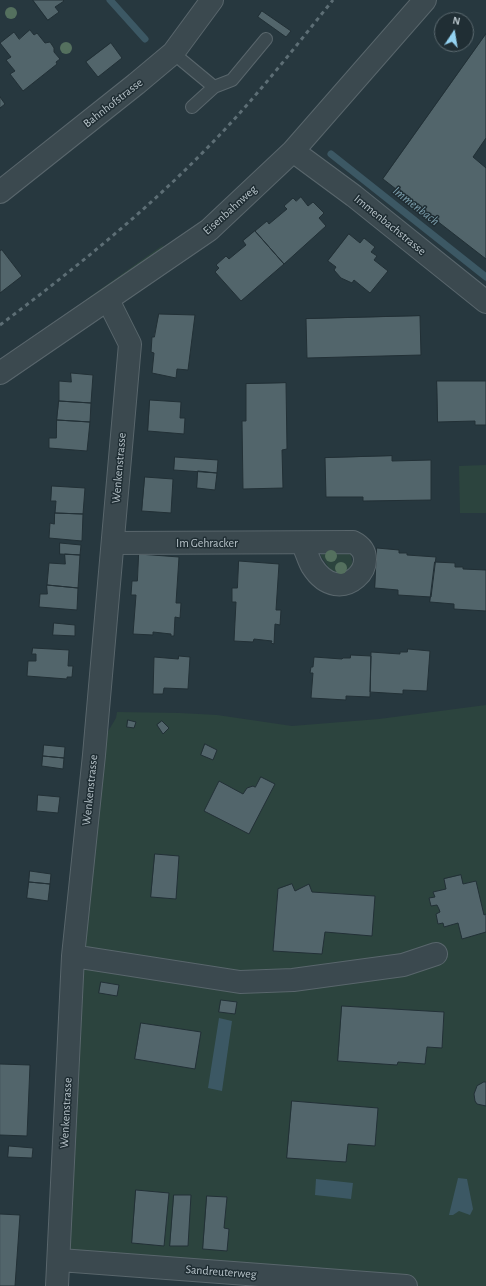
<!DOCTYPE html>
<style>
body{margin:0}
#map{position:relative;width:486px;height:1286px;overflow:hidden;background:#27383f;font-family:"Alegreya Sans",sans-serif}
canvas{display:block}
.north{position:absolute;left:434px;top:12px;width:40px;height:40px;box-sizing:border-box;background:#202e34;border:1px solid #5c6a70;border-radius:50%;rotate:12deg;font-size:11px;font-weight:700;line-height:16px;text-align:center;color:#b7c3c9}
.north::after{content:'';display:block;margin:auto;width:14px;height:18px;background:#94d3f2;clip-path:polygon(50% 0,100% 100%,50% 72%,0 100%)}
</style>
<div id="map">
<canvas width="486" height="1286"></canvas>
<div class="north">N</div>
</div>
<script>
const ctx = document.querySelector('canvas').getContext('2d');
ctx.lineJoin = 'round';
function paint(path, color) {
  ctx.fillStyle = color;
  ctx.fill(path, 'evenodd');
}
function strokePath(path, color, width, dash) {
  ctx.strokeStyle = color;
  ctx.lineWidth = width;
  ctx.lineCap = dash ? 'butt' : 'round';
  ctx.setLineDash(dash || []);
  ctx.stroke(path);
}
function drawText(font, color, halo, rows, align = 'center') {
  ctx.font = font + ' "Alegreya Sans",sans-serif';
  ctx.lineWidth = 3;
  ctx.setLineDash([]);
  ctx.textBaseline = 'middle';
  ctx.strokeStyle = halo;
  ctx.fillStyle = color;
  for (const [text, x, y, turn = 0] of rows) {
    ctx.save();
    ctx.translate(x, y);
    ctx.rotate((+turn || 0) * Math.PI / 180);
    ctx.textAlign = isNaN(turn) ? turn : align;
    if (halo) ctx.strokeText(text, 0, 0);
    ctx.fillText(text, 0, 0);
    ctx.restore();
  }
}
paint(new Path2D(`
 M163,245L161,252L103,295L88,298Z
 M486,465V513H460L459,466Z
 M343,549L351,555L353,566L344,575L333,574L321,556V553Z
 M486,705V1286H406L60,1260L94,755L116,718L117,712L180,713L217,715L292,726L379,719Z`), '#2c443e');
paint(new Path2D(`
 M219,1018L232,1021L222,1091L208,1088Z
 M458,1178L467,1179L473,1209L470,1215L459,1211L453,1215H449Z
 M316,1179L353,1183L351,1199L315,1195Z`), '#3c5864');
strokePath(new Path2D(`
 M110,0L145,39
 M331,154L486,277`), '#3c5864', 7);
const building = new Path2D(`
 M33,0H63L64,1L55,7L59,12L48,20Z
 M262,11L291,31L286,37L258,17Z
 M30,30L34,35L37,33L45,43L50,42L54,48V52L60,59L56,62L57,64L23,91L10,74L15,71L6,60L11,57L0,43L14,32L19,39Z
 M486,34V138L473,157L486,168V259L383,179Z
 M111,43L122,58L98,77L86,62Z
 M0,97L5,104L0,108Z
 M301,197L308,206L313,202L324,213L319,218L326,226L284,264L255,231L267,221L269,224L287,209L284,206L293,198L296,201Z
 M255,231L284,264L241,301L215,272L219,268L216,265L226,256L229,259L246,245L243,241Z
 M349,234L360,243L364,238L375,247L371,252L377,256L374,260L388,271L370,293L354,280L352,283L341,278L334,270L336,267L328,261Z
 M2,250L22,276L0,293V251Z
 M159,314L195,315L188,370L177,369L176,378L152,373L154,353L151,352L152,337H154Z
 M420,316L421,355L307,358L306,319Z
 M71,373L93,375L91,403L59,401V381L71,382Z
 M437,381H486V425H475V421L438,422Z
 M286,383L287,449L282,450L283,488L243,489L242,421H246V384Z
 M150,400L181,402L180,418H185L184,434L148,431Z
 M59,401L91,403L90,422L57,420Z
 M57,420L90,422L87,451L49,448V438H56Z
 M392,456V461L431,460V500L363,501V497H326L325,458Z
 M175,457L218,460L217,473L174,470Z
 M198,471L217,473L215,490L197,488Z
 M145,477L173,479L171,513L142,511Z
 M52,486L85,488L83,514L55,513L56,501H51Z
 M55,513L83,514L82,541L49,538L50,523L54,524Z
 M60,543L81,545L80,555L60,554Z
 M377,548L399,550V553H407V555L436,557L431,597L398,595V590L375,588Z
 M65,554L80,555L78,588L47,585L49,563L65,564Z
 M139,554L179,557L176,603H181L180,618L175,617L174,636H171V634L153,632V635L133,634L136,595H131L132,581H137Z
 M239,561L279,564L276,610H281L280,625L275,624L274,644L271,643L272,641L254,639L253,642L234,641L236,602H232V588H237Z
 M435,562L455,563V567H463V569L486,570V611L454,609V604L430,602Z
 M47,585L78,588L77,610L39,607L40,594H47Z
 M54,623L75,625V636L53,635Z
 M33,648L69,650L68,666H73L72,677H67V679L27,676L28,661H36V654H32Z
 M408,649L430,651L427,691L403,690V694L370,692L371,652L400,654V652H407Z
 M351,655L371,656L370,697L346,696V700L311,698L313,673H310L311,667H313L314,657L342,659L343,658H350Z
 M179,656L190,657L188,689L164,688L163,694H153L154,657L178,659Z
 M128,720L136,722L134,728L127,727Z
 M162,721L169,728L163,734L157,725Z
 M205,744L217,750L213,760L201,755Z
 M44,745L65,747L64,758L43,756Z
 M43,756L64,758L63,769L42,766Z
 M261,777L275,784L249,834L204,811L219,781L243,794L247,788L253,786L255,787Z
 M38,795L60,797L58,813L37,811Z
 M155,854L179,856L176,899L151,897Z
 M30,871L51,874L50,884L29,882Z
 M461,875L463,884L476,881L484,915L486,914V932L462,939L458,923L444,927L443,923L438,924L436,914L440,912L439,909L437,905L431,906L429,898L435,897L433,892L446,889L444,879Z
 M29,882L50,884L48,901L27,898Z
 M292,884L295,891L309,884L312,892L375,896L372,936L325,932L322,954L273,951L278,889Z
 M101,982L119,985L117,996L99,993Z
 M221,1000L237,1002L235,1014L219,1012Z
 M342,1006L444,1012L442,1048L427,1047L425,1064L398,1062L397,1065L338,1061Z
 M141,1023L201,1032L195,1069L135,1059Z
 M0,1064L30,1065L27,1136L0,1135Z
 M484,1082H486V1106L477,1104L475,1101L474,1094L477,1086Z
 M292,1101L378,1108L375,1146L348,1144L346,1162L287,1158Z
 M9,1146L33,1148L32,1158L8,1157Z
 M136,1190L169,1193L164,1246L132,1243Z
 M174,1195H191L188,1246H170Z
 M207,1196L227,1197L224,1228L229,1229L227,1251L203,1249Z
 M0,1214L20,1215L15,1286H0Z`);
paint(building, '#52656b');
strokePath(building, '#223036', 1);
const service = new Path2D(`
 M173,53L214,87L192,107
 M214,87L232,80L266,39`);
const minor = new Path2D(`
 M293,151L354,196L486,302
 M0,192L136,84L173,53L212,0
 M0,373L209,230L293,151L425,0
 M113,543L353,542C387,559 341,612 312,566C308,559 306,550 302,543
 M73,956L240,982L293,980L403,965L436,954
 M60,1260L406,1286
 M57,1286L73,956L94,755L130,344L108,300`);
strokePath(service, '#59666c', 14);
strokePath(minor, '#59666c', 24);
strokePath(service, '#3b494f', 12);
strokePath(minor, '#3b494f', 22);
strokePath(new Path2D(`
 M0,325C80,265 160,200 228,126C265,86 299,42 333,0`), '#5d6e75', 3, [4, 4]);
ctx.fillStyle = '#54705e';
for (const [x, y] of [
 [11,13],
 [66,48],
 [331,556],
 [341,568]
]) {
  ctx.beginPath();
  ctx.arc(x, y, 6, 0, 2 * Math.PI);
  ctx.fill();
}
drawText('12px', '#b7c3c9', '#202e34', [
 ["Bahnhofstrasse",113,103,-38],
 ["Eisenbahnweg",230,210,-42],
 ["Immenbachstrasse",390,225,39],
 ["Wenkenstrasse",119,468,-85],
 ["Im Gehracker",207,543],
 ["Wenkenstrasse",90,790,-84],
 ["Wenkenstrasse",66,1113,-87],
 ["Sandreuterweg",221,1272,4]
]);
drawText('italic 13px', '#7a9caa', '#202e34', [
 ["Immenbach",416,206,38]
]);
</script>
